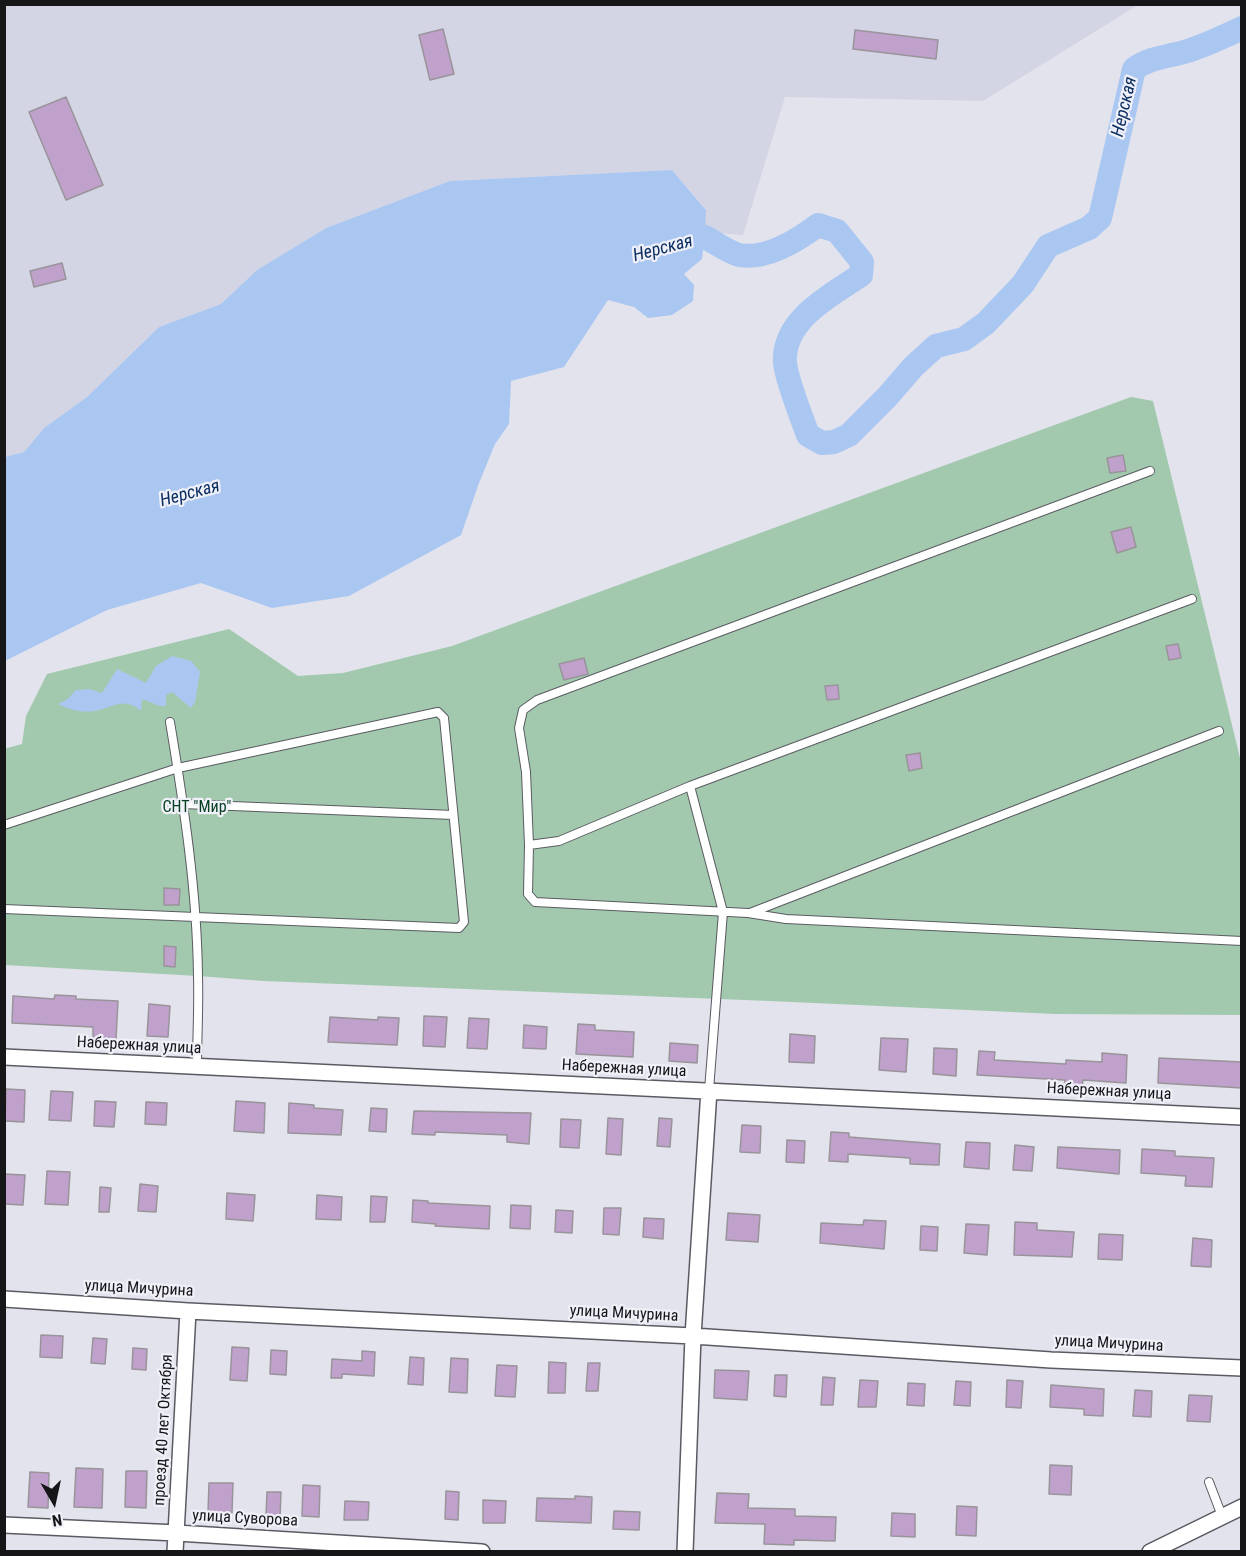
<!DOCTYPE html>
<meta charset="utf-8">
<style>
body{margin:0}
#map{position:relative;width:1246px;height:1556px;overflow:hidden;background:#e2e3ec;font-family:"Roboto Condensed",sans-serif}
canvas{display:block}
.frame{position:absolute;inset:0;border:6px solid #161619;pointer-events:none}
.north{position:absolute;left:24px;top:1472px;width:60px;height:60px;-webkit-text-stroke:4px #f0f0f9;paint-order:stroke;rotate:171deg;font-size:16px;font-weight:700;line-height:24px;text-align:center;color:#161619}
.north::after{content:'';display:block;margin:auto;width:21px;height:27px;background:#161619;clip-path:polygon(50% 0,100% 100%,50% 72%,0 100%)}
</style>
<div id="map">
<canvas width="1246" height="1556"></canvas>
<div class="frame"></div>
<div class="north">N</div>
</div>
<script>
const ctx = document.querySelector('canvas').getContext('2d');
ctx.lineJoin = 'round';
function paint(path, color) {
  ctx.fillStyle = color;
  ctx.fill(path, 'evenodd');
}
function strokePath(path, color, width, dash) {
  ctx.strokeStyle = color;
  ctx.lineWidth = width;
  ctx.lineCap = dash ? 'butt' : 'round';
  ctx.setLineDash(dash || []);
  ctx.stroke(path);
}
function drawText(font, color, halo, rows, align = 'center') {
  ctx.font = font + ' "Roboto Condensed",sans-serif';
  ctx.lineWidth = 4.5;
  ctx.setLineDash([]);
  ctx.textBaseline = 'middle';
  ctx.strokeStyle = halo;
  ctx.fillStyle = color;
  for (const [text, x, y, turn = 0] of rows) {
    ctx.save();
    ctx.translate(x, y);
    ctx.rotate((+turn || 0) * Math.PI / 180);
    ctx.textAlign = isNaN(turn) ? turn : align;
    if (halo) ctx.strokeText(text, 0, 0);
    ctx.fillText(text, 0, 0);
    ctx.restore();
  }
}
paint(new Path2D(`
 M4,5H1138L983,101L785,97L743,235L704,232L706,209L672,170L450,181L326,228L257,270L221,304L159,327L87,397L44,428L24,452L5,457Z`), '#d3d5e4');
paint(new Path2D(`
 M1131,397L1153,401L1241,762V1015L1055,1014L770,1001L264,981L198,976L5,965L4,749L22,744L26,716L47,674L229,629L298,676L343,673L452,646Z`), '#a2c9ad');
paint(new Path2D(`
 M672,170L706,210L705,237L702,259L684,274L694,285L693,301L672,315L648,318L634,307L608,300L564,367L511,381L509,424L495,444L479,483L461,535L349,596L272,608L201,583L107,610L5,661V457L24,452L44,428L87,397L159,327L221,304L257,270L326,228L450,181Z
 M172,656L191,661L200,672L195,702L191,708L172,692L166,695V706H160L142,699L141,711C123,696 113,708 95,711C81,713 70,710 58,704L68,699L76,690L89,689L102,693L117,669L146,683L156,666Z`), '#aac7f2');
strokePath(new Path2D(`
 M675,245L705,237C716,243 728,252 739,255C766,260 798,240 818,225L837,231L862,262L861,275C831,295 782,320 785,363C787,381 801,416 808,435L822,443L834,442L849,435L887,397L913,367L936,346L964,339L986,323L1023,284L1048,246L1089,228L1100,218L1134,69C1149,58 1166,57 1184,52C1204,46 1223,37 1242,28`), '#aac7f2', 24);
const building = new Path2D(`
 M443,29L454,74L430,80L419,35Z
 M855,30L938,40L936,59L853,49Z
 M66,97L103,185L66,200L29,112Z
 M62,263L66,279L34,287L30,271Z
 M1123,455L1126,471L1110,473L1107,458Z
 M1131,527L1136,547L1117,553L1111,532Z
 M1178,644L1181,658L1169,660L1166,646Z
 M584,658L588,674L564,680L559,664Z
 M838,685L839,699L827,700L825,686Z
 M920,753L922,768L909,771L906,755Z
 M164,888L180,889L179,905H164Z
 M164,946L176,947L175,967L164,966Z
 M55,995L76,996V999L118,1001L116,1039L93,1037V1027L12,1023L13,996L54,999Z
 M149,1004L170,1006L168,1037L147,1036Z
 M424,1016L447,1017L445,1047L423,1046Z
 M330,1017L378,1020V1017L399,1018L397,1045L328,1042Z
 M469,1018L489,1019L487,1049L467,1048Z
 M578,1024L595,1025V1030L634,1032L633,1057L576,1054Z
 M524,1025L547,1027L546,1049L523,1048Z
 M790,1034L815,1036L814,1063L789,1062Z
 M881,1038L908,1039L906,1072L879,1070Z
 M670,1043L698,1045L697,1063L669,1061Z
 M934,1048L957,1049L956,1076L933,1074Z
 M979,1051L995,1052L994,1060L1066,1064V1060L1102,1062V1053L1127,1055L1126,1083L1083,1080L1082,1087L1064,1086L1065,1080L977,1075Z
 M1159,1058L1242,1062V1088L1158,1083Z
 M6,1089L25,1090L24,1122L5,1121Z
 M51,1091L73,1092L71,1121L49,1120Z
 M95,1101L116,1102L114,1127L94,1126Z
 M236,1101L265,1103L264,1133L234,1131Z
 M146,1102L167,1103L166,1125L145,1124Z
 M289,1103L314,1105V1108L343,1110L341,1135L288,1133Z
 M371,1108L387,1109L386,1132L369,1131Z
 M414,1111L531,1113L529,1144L507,1142V1135L435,1132V1135L412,1134Z
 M608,1118L623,1119L621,1155L606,1154Z
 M659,1118L672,1119L670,1147L657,1146Z
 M561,1119L581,1120L579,1148L560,1147Z
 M742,1125L761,1126L760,1153L740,1152Z
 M831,1132L849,1133V1137L940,1144L939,1165L910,1164V1158L848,1154V1162L829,1161Z
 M787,1140L805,1141L804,1163L786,1162Z
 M966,1142L990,1143L989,1169L964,1167Z
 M1015,1145L1034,1147L1032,1171L1013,1170Z
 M1058,1147L1120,1150L1119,1174L1057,1168Z
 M1142,1149L1175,1151V1156L1214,1158L1212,1187L1185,1186L1186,1176L1141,1173Z
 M47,1171L70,1172L68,1205L45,1204Z
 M4,1174L25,1175L23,1205L4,1204Z
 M140,1184L158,1186L156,1212L138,1211Z
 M100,1187L111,1188L109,1212H99Z
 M227,1193L255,1195L253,1221L226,1219Z
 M317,1195L342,1197L341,1220L316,1219Z
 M371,1196L387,1197L385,1222H370Z
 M413,1200L428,1201V1203L490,1206L489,1229L435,1226L436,1224L412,1222Z
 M511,1205L531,1206L530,1229L510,1228Z
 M604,1208H621L619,1235L603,1234Z
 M556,1210L573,1211L572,1233L555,1232Z
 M728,1213L760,1215L758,1242L726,1240Z
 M644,1218L664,1219L663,1239L643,1237Z
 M864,1220L886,1221L884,1249L820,1243L821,1223L863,1225Z
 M1015,1222L1037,1223V1230L1074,1232L1072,1257L1014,1255Z
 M966,1224L989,1225L987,1255L964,1253Z
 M921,1226L938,1227L937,1251L920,1250Z
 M1099,1234L1123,1235L1122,1260L1098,1259Z
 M1193,1238L1212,1240L1211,1267L1191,1266Z
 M41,1335L63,1336L62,1358L40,1357Z
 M93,1338L107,1339L105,1364L91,1363Z
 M232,1347L249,1348L247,1381L230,1380Z
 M133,1348L147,1349L146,1370L132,1369Z
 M271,1350L287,1351L286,1375L270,1374Z
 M362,1351L375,1352L374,1376L342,1374V1378H331L332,1359L362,1361Z
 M410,1357L424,1358L423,1385L408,1384Z
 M451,1358L468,1359L467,1393L449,1392Z
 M549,1362L566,1363L565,1393H548Z
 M588,1363H600L598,1391H586Z
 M497,1365L517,1366L515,1397L495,1396Z
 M715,1370L749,1371L747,1400L714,1398Z
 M775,1375H787L786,1397L774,1396Z
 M823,1377L835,1378L833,1405H821Z
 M860,1380L878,1381L876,1407H858Z
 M1007,1380L1023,1381L1021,1408L1006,1407Z
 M956,1381L971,1382L970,1406L954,1405Z
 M908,1383L925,1384L924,1406L907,1405Z
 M1051,1385L1104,1389L1103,1416L1084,1415V1409L1050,1407Z
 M1135,1390L1152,1391L1151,1417L1133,1416Z
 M1189,1395L1212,1396L1210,1422L1187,1421Z
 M1050,1465L1072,1466L1071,1495L1049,1494Z
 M76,1468L103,1469L102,1508L74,1507Z
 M126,1471H147L146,1508L125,1507Z
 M30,1472L49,1473L48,1508L28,1507Z
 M209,1483H233L232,1513L208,1512Z
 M303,1485L320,1486L319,1517L302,1516Z
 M446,1491L459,1492L458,1520L445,1519Z
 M267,1492H281L280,1517L266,1516Z
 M717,1493L749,1494L748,1508L795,1509V1516L836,1517L835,1541L794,1540V1545L764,1544L765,1524L715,1523Z
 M575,1496L592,1497L591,1523L536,1521L537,1498L575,1499Z
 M483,1500L506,1501L505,1523H483Z
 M345,1501L369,1502L368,1520H344Z
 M957,1506L977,1507L976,1536L956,1535Z
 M614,1511L640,1512L639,1530L613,1529Z
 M892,1513L915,1514V1537L891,1536Z`);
paint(building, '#c0a1cb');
strokePath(building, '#99949a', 1.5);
const lane = new Path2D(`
 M1150,471L537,700L523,710L519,728L526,772L529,845L528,894L535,902L748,913L786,919L1242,941
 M170,722C184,806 197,891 198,976C199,1006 197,1037 197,1067
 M690,786L723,912L709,1090
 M183,804L453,815
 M4,825L178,768L438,712L444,718L464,922L459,928L4,909
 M529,845L559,841L690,786L1192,599
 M750,913L1219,731
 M1209,1482L1222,1516`);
const street = new Path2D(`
 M4,1057L1242,1117
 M4,1299L188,1311L693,1336L1051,1360L1242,1368
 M4,1525L177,1533L482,1552
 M175,1552L188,1311
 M685,1552L693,1336L709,1090
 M1150,1552L1242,1507`);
strokePath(lane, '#5a5b62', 10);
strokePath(street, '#5a5b62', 18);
strokePath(lane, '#fff', 8);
strokePath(street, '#fff', 15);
drawText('16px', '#074121', '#f0f0f9', [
 ["СНТ \"Мир\"",197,808]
]);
drawText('16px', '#161619', '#f0f0f9', [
 ["Набережная улица",139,1046,3],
 ["Набережная улица",624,1069,3],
 ["Набережная улица",1109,1092,3],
 ["улица Мичурина",139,1289,3],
 ["улица Мичурина",624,1314,3],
 ["улица Мичурина",1109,1344,3],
 ["проезд 40 лет Октября",164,1430,-87],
 ["улица Суворова",245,1519,3]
]);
drawText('italic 18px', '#0b2f61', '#f0f0f9', [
 ["Нерская",1125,107,-77],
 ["Нерская",663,249,-15],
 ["Нерская",190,494,-15]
]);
</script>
